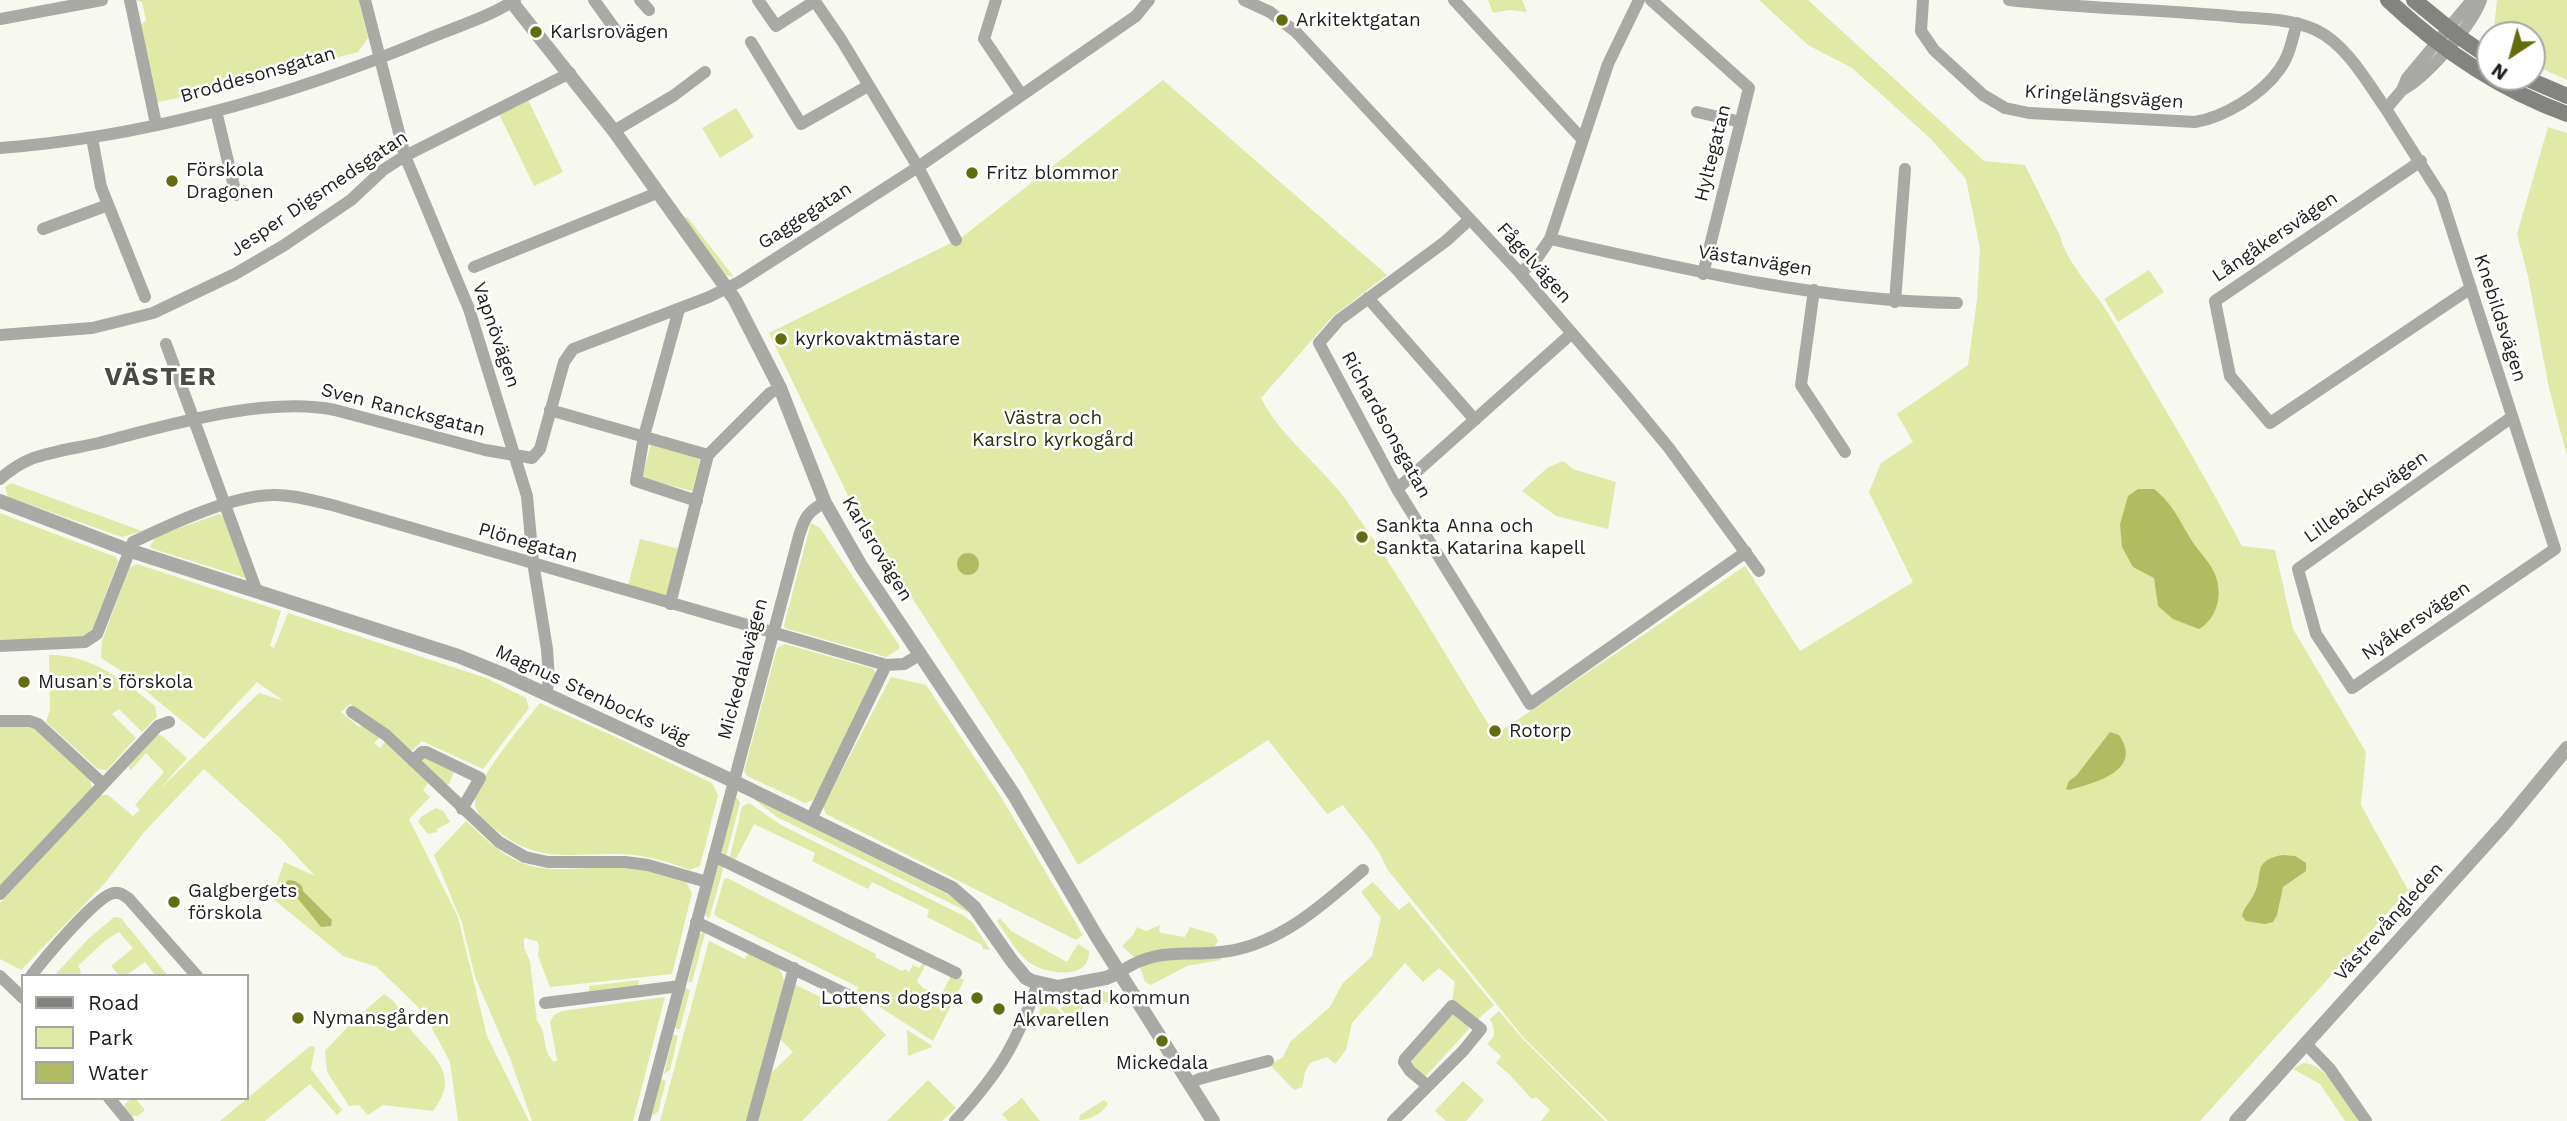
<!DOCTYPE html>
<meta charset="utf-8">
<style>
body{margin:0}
#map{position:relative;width:2567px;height:1121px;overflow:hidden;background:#f7f8f0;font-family:"Work Sans",sans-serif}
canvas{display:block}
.legend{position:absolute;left:21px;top:974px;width:228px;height:126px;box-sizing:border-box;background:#fff;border:2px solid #a5a5a4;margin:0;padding:9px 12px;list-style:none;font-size:21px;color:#1e1e1c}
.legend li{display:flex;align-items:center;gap:14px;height:35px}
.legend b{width:35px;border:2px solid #a5a5a4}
.north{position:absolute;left:2476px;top:21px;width:70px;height:70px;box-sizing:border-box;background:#fff;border:2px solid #a5a5a4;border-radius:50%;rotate:216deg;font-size:19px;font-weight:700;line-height:28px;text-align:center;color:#1e1e1c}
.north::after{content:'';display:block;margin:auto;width:24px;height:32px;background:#646c10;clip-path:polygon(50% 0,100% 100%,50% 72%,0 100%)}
</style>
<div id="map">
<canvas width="2567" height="1121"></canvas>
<ul class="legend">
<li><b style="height:9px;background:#838480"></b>Road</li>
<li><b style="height:19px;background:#e0e9a6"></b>Park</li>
<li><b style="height:19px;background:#b1bc62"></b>Water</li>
</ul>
<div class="north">N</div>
</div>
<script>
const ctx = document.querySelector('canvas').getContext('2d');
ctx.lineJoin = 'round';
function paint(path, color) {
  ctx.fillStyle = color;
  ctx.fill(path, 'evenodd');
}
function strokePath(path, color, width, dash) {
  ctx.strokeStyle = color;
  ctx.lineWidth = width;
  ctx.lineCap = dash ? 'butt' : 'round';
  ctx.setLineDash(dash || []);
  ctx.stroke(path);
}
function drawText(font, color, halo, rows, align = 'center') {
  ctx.font = font + ' "Work Sans",sans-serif';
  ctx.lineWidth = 5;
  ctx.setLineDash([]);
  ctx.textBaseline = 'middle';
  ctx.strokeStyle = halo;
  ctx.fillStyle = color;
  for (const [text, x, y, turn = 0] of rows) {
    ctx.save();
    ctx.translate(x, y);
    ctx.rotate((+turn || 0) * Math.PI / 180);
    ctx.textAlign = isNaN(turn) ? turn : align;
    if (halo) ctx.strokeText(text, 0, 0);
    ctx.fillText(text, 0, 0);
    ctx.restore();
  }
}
paint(new Path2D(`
 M136,0H359L368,38L358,52L216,90L159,102L152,99L148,77L153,76L145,62L136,23L142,24L146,20L142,2Z
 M1488,0H1522L1527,12L1509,10L1493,13Z
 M1759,0H1808L1984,161L2025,165L2060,236C2067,264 2093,288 2108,313C2154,390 2200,467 2242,546L2275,550L2293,629L2366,752L2361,805L2408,890L2200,1121H1608L1524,1038L1387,869C1378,845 1358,826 1343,805L1327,814L1268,740L1078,865L1024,771L854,508L769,333L961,238L1163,80L1387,275L1332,317L1261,398C1281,438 1320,464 1346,500C1400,575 1446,656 1495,735L1745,566L1800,651L1913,582L1869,492L1881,463L1913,442L1897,414L1968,365L1977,300L1980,248L1966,179L1931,139L1852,68L1808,45Z
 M2497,0H2567V80L2532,64V35H2500L2494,28Z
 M528,100L563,172L534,186L499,114Z
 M736,108L754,137L720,158L702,128Z
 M2548,127L2567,133V456L2549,388L2528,276L2517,234Z
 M679,214L688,218L734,277L726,275Z
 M2149,270L2164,292L2118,322L2104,299Z
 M651,444L701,457L692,491L642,478Z
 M1563,461L1573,469L1616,482L1608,529L1556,516L1522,491L1547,468Z
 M11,483L142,531L122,537L8,497L5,487Z
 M0,513L116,557L118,562L92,630L84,638L0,640Z
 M219,514L223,516L249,579L153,549L150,546L157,536Z
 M811,523L820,528L899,645V649L886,657L785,628L784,625Z
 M640,539L680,549L667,596L628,586Z
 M137,564L281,611L270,646L274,648L288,613L486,678L526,698L529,708L483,769L422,741L413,750H410L350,704L341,712L359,727L365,722L381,736L374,743L380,748L386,741L428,783L423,790L430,797L409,819L458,917L487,1036L529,1121H458L450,1062L424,1013L377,967L343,956L272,898L284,862L315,876L281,839L204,769L144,832L105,883L21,970L0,959V903L100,795H108L133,816L140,810L135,805L164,772L146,753L131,770L128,767L157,735H161L187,758L160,789L259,693L284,701L257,682L204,739L123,672L101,658L102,641L129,568Z
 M785,644L874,669L877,676L813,800L805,803L747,776L744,771L777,648Z
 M49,655C91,654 124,681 155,706L157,717L142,732L119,709L112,714L136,738L107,770L98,769L46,722L50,710Z
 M891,677L926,685L1001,797L1083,935L1076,940L826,814L823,807Z
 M540,703L618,738L712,783L718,795L700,866L690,870C672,863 653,857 634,855C573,850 540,870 488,823C482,817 474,811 475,801C477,778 524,723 540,703Z
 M0,726H34L90,779L92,789L0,886Z
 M425,756L454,772L449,784L446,785L421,763L422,758Z
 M736,796L740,803L726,856L721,851Z
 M751,797L953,897L972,914L777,817Z
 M749,803L781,825L964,916L973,923L990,950L983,949L982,945L927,917L929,910L872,882L868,889L812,861L815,853L754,824L736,859L730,857L742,807Z
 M436,808L443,811L450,822L437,829V832L428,834L418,822L421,817Z
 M466,821C483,837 500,854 522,863C555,875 590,865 624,867C646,869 665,875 686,882L692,893L672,974L550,987L538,956L539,946L537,941L524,938V948L530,961L537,1021C549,1035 540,1047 554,1062L557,1060L550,1022L554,1015L562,1011L665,997L633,1121H532L510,1058L475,977L462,923L434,855Z
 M718,862L724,866L709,919L705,914Z
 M727,878L876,954L875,957L902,971L905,969L909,972L913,965L919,968L923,963L926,964L917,981L924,989L942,993L952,974L964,980L933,1041L856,992L858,987L717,917L714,914L724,879Z
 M1373,882L1399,910L1409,902L1494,1005L1476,1021L1452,1001L1455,982L1439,968L1423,982L1405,963L1352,1023L1346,1050L1335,1064L1327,1057L1310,1063L1305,1072L1302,1087L1294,1090L1270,1065L1283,1057L1290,1042L1330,1007L1343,983L1372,956L1381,918L1361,892Z
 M114,917L121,918L168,976H156L145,962L125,976H120L111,966L133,948L119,932L107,939L78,966L81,971L79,976H54L88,939Z
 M1000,918L1011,931L1067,962L1078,944L1089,951C1090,982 1043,974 1027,961C1015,950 1006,934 997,921Z
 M1160,925L1159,931L1161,933L1185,937L1190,927L1214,934L1218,941L1214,947L1166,949L1135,958L1122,946L1133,935L1137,927L1146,931Z
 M706,930L692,982H688L699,935Z
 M709,941L745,959L750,951C764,959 783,964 784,982L746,1121H660Z
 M1220,957L1221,960L1187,966L1151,985L1145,982L1140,967L1154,961Z
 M639,980L638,986L589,992V986Z
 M794,984L843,1008L857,1005L886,1035L802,1121H755L766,1078L793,1052L780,1039Z
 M685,988L690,990L680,1029H677L674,1026Z
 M1098,990L1113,994L1124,1000L1113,1006L1092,995V990Z
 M384,994C403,1007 395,1008 406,1023C428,1055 464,1071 433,1111L383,1105L368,1115L359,1105L349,1106L327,1072L325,1051L352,1022Z
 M1075,998L1083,1007L1080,1013H1065L1061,1009L1069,999Z
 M1049,1001L1069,1020L1060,1018L1058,1023L1038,1017L1042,1004Z
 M1499,1011L1523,1039L1605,1121H1541L1550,1110L1536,1097L1532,1099L1509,1074L1496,1063L1501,1056L1487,1044C1497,1035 1495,1030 1490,1019Z
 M1451,1012L1468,1024L1469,1029L1425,1077L1412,1070L1409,1057Z
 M907,1030L931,1045L932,1047L908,1056Z
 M673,1034L678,1036L670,1070L664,1074Z
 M310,1046L315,1047L311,1069L342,1110L337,1115L310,1084L265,1121H220Z
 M2303,1063C2327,1063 2347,1102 2358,1121H2345L2320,1084L2293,1069Z
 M661,1079L666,1081L658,1112L653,1115L652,1114Z
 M928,1080L956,1108L942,1121H887Z
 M1463,1081L1484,1100L1466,1121H1446L1435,1111Z
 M132,1098H135L145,1110L138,1116H132L124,1108L125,1104Z
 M1022,1098L1040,1121H1008L1002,1114Z
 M1104,1100L1108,1103C1105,1112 1088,1121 1079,1120L1080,1115Z`), '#e0e9a6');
paint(new Path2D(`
 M2138,489H2154C2173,504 2179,520 2192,541C2199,552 2212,564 2216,577C2223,597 2216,619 2199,629L2173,619L2158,606L2154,578L2133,567L2122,547L2120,524L2128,496Z
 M957 564a11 11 0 1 1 22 0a11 11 0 1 1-22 0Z
 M2110,732L2119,735C2144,771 2094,783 2069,790L2066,789L2069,781L2076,776Z
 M2282,855L2295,856L2306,863V871L2283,887L2277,915L2273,922L2265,924L2246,921L2242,916C2244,907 2249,904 2253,896C2265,876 2250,861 2282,855Z
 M288,880L295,881L302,886L303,891L332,920L331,926L321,927L295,895L289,897L282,891L283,885Z`), '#b1bc62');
strokePath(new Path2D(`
 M130,0L156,124
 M365,0L405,156L469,309L527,496L533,562L547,649L549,680L546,693
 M594,0L617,32
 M640,0L649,10
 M758,0L776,26L815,1
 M814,0L842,41L918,167L956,240
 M996,0L984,39L1021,94
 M1244,0L1270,12L1296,32L1520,273L1621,390L1669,448L1759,571
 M1454,0L1582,139
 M1651,0L1749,88L1703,274
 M1923,0L1921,31L1934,50L1983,95L2005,108L2029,113L2195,122C2225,117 2262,94 2279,70C2290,56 2292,39 2297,23
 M2009,0C2085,9 2162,9 2238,17C2264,19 2292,19 2316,30C2347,45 2367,82 2386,109L2402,90L2407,78L2472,0
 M0,19L102,0
 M751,42L801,124L868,86
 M2402,90C2425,79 2473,24 2481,0
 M2386,109L2441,196L2555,549L2352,688L2316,634L2298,569L2512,417
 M216,111L236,195
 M1697,112L1741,122
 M614,131L673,96L705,72
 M92,138L101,187L145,297
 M0,148C146,137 293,95 427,39C456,27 489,17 515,0
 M2421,161L2215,301L2230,376L2270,423L2471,288
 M1469,220L1446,241L1339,320L1319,343L1397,489L1530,704L1746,552
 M43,229L108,205
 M1550,239C1683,269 1819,301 1957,303
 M474,267L657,193
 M1520,273L1535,261L1550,239L1608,64L1639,0
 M1814,290L1801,385L1845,452
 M1368,298L1475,420
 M1895,302L1905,169
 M677,309L678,313L644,436L636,481L697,501
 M0,335L92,328L153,313L235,274L283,246L351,200L383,170L405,156L570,73
 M166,344L257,592
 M550,410L708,455
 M0,479C9,471 19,464 31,459C52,451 77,448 99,443C168,425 265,396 335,410L485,450L532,458L540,449L564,362L573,349L709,297L739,282L918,167L1136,16L1149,0
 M1397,489L1571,334
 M670,604L708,455L770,393L780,388
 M0,646L85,642L97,634L133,542C171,524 230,496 272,495C292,494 313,501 332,505L886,665L904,664L921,654
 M352,712L386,735L499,842L525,857L548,862H625L648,865L707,882
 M0,721H30L38,724L103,784
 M413,761L422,752H426L480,778L462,809
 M811,819L886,665
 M714,856L956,973
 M0,894L158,726L169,722
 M696,922L852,997
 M1120,972C1159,945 1187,958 1229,951C1282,942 1324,904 1363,870
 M0,976L23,998
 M31,976C43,960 97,895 114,893C120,892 124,895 129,899L197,976
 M545,1003L680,986
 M2305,1043L2330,1069L2366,1121
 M1189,1084L1199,1079L1268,1061
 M109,1098L128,1121
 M644,1121L799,536C804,519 808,510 825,503
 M752,1121L794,968
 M955,1121C999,1073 1016,1045 1038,983
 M1393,1121L1463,1051L1481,1029L1452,1006L1405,1059L1404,1062L1410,1071L1428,1086`), '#a9a9a6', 12);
strokePath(new Path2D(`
 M510,0L614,131L735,300L780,388L825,503L861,566L1014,795L1097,937L1213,1121
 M0,501L128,550L458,656L505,675L733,781L952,888L974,907L1012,961L1026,978L1032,981L1058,987L1106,978L1120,972
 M2236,1121L2505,823L2567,748`), '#a9a9a6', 14);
strokePath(new Path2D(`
 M2388,0C2441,50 2498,89 2567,114
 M2414,0L2458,36L2490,58
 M2523,77L2567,96`), '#838480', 16);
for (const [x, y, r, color] of [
 [1282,20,7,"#646c10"],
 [536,32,7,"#646c10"],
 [972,173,7,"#646c10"],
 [172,181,7,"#646c10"],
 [781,339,7,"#646c10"],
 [1362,537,7,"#646c10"],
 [24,682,7,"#646c10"],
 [1495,731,7,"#646c10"],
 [174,902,7,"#646c10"],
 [977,998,7,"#646c10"],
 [999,1009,7,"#646c10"],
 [298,1018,7,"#646c10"],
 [1162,1041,7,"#646c10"]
]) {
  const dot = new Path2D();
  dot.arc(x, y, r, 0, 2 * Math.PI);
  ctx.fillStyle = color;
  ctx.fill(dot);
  strokePath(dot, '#fff', 2.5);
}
drawText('19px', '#1e1e1c', '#fff', [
 ["Arkitektgatan",1296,20],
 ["Karlsrovägen",550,32],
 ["Förskola",186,170],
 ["Dragonen",186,192],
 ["Fritz blommor",986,173],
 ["kyrkovaktmästare",795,339],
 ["Sankta Anna och",1376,526],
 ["Sankta Katarina kapell",1376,548],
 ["Musan's förskola",38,682],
 ["Rotorp",1509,731],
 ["Galgbergets",188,891],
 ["förskola",188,913],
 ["Lottens dogspa",963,998,"right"],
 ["Halmstad kommun",1013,998],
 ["Akvarellen",1013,1020],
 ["Nymansgården",312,1018],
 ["Mickedala",1162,1063,"center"]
], 'left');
drawText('19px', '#1e1e1c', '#fff', [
 ["Broddesonsgatan",258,75,-16],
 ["Kringelängsvägen",2104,97,4],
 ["Hyltegatan",1713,153,-76],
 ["Jesper Digsmedsgatan",319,194,-34],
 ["Gaggegatan",805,216,-33],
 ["Långåkersvägen",2275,237,-34],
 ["Västanvägen",1755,261,9],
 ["Fågelvägen",1534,263,48],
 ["Knebildsvägen",2500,318,72],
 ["Vapnövägen",496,335,71],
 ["Sven Rancksgatan",403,410,14],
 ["Richardsonsgatan",1386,425,61],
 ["Lillebäcksvägen",2366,497,-35],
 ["Plönegatan",528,543,16],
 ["Karlsrovägen",877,549,59],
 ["Nyåkersvägen",2416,621,-34],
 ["Mickedalavägen",743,669,-75],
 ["Magnus Stenbocks väg",592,695,25],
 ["Västrevångleden",2389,922,-48]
]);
drawText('19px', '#2c3008', '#fff', [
 ["Västra och",1053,418],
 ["Karslro kyrkogård",1053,440]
]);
ctx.letterSpacing = '2px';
drawText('bold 26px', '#4a4b45', '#fff', [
 ["VÄSTER",161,377]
]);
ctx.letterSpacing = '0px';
</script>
